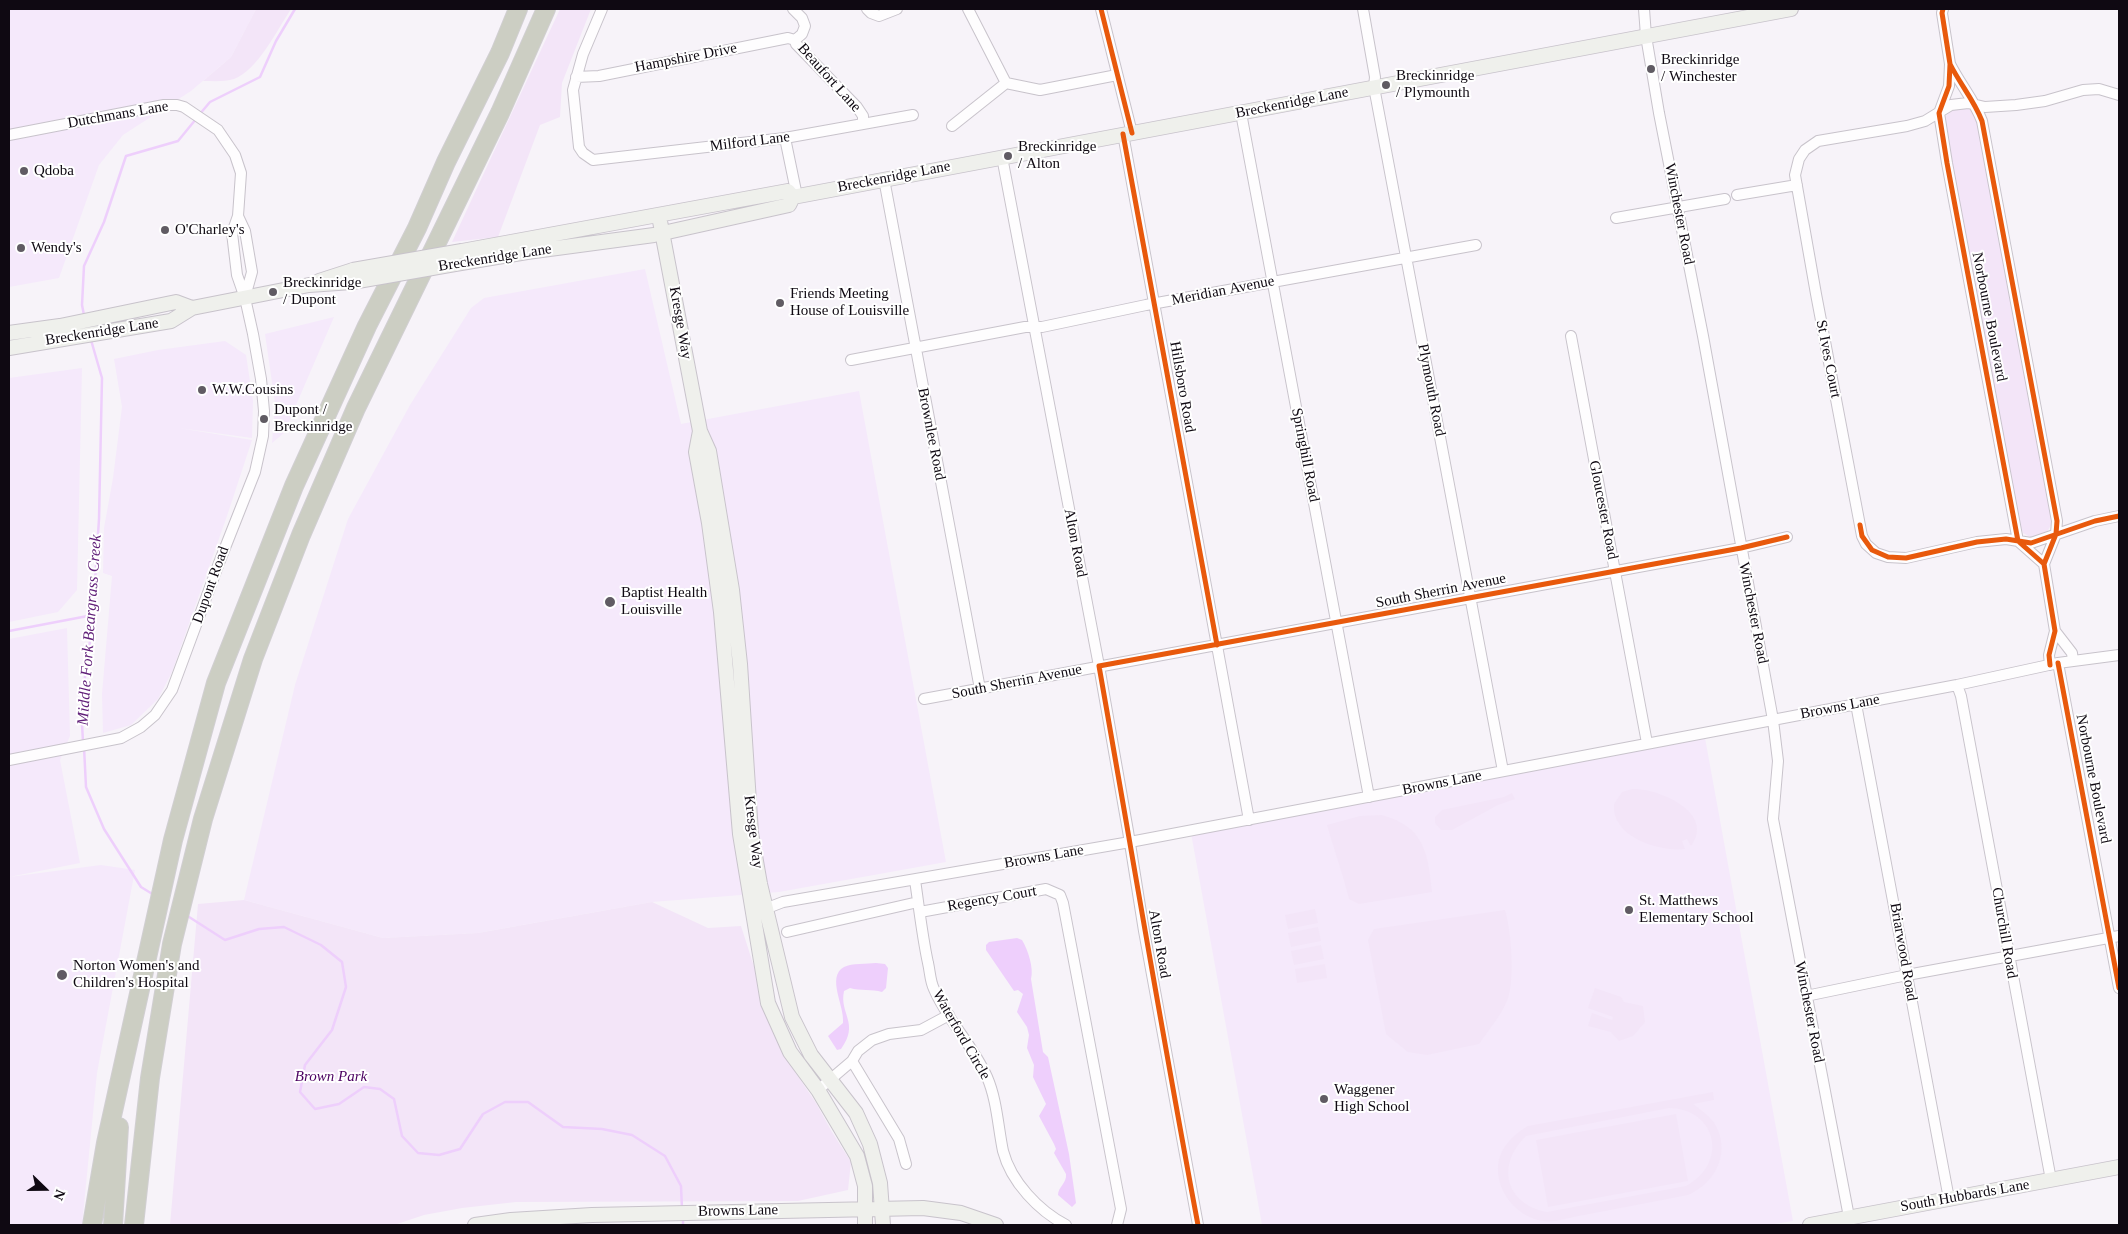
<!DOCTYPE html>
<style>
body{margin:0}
#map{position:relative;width:2128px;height:1234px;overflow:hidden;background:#f7f3f9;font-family:"Times New Roman",serif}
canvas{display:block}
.frame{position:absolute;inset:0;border:10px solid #0f0912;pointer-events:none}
.north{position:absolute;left:20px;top:1164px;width:50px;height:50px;-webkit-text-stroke:4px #fff;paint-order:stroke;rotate:112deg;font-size:14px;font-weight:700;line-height:20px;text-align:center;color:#0f0912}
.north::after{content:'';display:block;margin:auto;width:18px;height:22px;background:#0f0912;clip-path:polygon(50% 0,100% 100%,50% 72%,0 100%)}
</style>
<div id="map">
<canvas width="2128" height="1234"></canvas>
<div class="frame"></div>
<div class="north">N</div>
</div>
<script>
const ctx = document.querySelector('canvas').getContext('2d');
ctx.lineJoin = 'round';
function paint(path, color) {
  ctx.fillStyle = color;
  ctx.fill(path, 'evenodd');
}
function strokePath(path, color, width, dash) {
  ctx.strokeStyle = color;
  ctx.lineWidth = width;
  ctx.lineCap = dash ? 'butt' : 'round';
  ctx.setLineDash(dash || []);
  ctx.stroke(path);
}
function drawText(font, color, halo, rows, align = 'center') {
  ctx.font = font + ' "Times New Roman",serif';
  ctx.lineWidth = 4;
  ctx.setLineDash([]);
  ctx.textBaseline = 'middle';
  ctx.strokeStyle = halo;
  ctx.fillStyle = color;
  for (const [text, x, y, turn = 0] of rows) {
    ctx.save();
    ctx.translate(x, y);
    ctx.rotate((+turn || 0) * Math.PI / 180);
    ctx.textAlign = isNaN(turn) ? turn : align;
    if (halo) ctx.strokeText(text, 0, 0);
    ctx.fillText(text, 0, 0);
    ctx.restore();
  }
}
paint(new Path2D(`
 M9,9H256L231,57L191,91L123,135L99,165L59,278L9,287Z
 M645,269L681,424L859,391L946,862L779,892L652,902L478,933L383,938L244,900L295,685L348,519L410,405L471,308L484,298Z
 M334,317L284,433L272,443L275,403L265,334Z
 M225,341L246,355L253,401L252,438L179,428L252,440L228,513L172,672L158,699L131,725L103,733L102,694L112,576L103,573L104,528L113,478L122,407L114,359L158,350Z
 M82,368L77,590L58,612L9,622V378Z
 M67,628L70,736L60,760L80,863L9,877V639Z
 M1705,738L1793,1221L1768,1225H1262L1191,833Z
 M101,865L135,870L97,1073L82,1225H9V877Z`), '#f5e9fb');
paint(new Path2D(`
 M256,9H291C277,30 258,70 234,79C225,82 213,81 203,81L231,57Z
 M560,9H591L562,83L560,117L540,125L498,237L452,242Z
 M1969,107L1976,116L2052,516L2051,525L2046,534L2032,538L2023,533L2021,528L1954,182L1945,117L1953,108Z
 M1632,789C1659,788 1716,813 1691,846L1687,839L1682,841L1685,849C1659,852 1611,837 1614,804L1622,792Z
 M1512,793L1515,799L1498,805L1452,830H1441L1435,823V817L1442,810L1504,797Z
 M1382,815C1424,827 1428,852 1432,892L1359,904L1349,899C1343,874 1334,850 1327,825L1360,816Z
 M244,900L383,938L478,933L652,902L708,928L741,926L781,1051L816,1103L832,1132L851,1162L848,1190L798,1201L516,1202L462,1208L424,1215L394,1225H170L198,904Z
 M1315,909L1318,923L1288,929L1285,915Z
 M1505,910C1511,929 1515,979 1508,998C1502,1015 1489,1029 1479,1044L1427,1055L1408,1052L1386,1034L1368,940L1374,929Z
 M1318,927L1321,941L1291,947L1288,933Z
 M1321,945L1324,959L1294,965L1291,951Z
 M1325,964L1327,978L1297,983L1295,969Z
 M1595,988L1621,997L1624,1002L1643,1006L1645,1022L1633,1036L1619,1041L1611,1032L1588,1026L1592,1013L1612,1020L1613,1017L1588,1008Z
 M1713,1092L1714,1100L1693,1104C1702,1111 1712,1117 1717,1128C1730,1155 1714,1184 1688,1195C1654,1202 1619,1208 1584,1215C1571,1217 1555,1223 1543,1221C1518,1217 1499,1195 1498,1171C1497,1151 1511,1136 1528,1126ZM1669,1108C1718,1109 1728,1164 1686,1186L1547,1212C1505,1204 1496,1165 1526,1136Z
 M1676,1114L1688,1181L1548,1207L1536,1140Z`), '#f3e5f8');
paint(new Path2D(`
 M1017,938L1022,940C1028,950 1034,968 1031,979L1043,1052L1048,1057L1069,1154L1076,1203L1072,1207L1058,1195C1058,1187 1067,1183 1066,1174L1054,1153L1056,1149L1054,1144L1039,1116L1046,1104L1033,1077L1034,1065L1027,1048L1029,1035L1027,1027L1017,1012L1023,994L1018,990L1014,991L986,950V945L989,942Z
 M876,963L885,964L888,968L886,988L882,992C872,989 860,991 850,988L844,991C839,1014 860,1023 841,1049L837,1050L828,1036L843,1023C845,1006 826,977 844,967C852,963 867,964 876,963Z`), '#eecffc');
strokePath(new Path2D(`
 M199,115L210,102L260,77L276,41L295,9
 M84,315L82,305L84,266L104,222L126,156L178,141L196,119
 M9,631L93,615
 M83,742L81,705L92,627L99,519L102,378L91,340
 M84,747L86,787L104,829L141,887L154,895
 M186,915L225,940L259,929L284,927L321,945L342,962L346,987L332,1030L305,1065L300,1092L315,1109L339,1104L364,1087L380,1089L394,1099L402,1136L418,1153L439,1155L460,1149L483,1114L505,1102H528L563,1127L602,1129L632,1135L665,1156L681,1186L682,1209
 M683,1217V1225`), '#eecffc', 2.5);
const street = new Path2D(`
 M602,9L583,54L573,90L579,147L583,153L593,160L785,138L913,115
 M793,9L802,18L805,26L802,34L795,40L796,44L857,107L863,116V124
 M867,9L871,13L879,16L897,9
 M968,9L1006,83
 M1101,9L1132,133
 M1363,9L1375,77L1374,87L1503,771
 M1644,9L1646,36L1659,113L1703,336L1773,720L1778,761L1773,819L1849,1217
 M1943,9L1942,13L1950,64L1949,86L1939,113L1947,163L2018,541L2044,564
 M1950,64C1960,84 1974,100 1982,121L2057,521L2056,534L2044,564L2055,631L2049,655L2050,665
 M576,77L599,76L788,38L795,40
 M2119,95L2099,89L2083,90L2045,101L2016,105L1985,107L1968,103L1951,105L1925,121L1907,126L1818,141L1805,150L1799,159L1795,175L1816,294L1862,536L1866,544L1876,553L1888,557L1906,558L1977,542L2006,539L2031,543L2095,521L2119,516
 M1241,113L1369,797
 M952,126L1006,83L1040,90L1117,75
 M1123,134L1249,820
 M9,135L164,105H177L184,107L218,130L235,155L241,173L238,216L232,233L237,275L245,298L253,334L261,379L264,411L263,436L255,472L219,563L172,690L155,715L141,727L121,738L9,760
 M785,138L797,196
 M1002,157L1099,666L1128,831L1144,931L1198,1225
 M884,179L980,689
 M1737,195L1797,185
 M238,216L245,231L252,272L245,297
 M1616,218L1725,199
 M1571,336L1647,743
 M851,360L1025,327H1042L1146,305L1476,245
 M2055,631L2072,653L2073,661
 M2058,663L2119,988
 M1957,685L1961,696L2051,1180
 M924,699L1741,548L1787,537
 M1856,704L1949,1199
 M915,880C919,907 922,935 928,963C930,971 930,981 934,989C947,1020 973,1045 987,1077C997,1100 998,1127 1003,1151C1011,1182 1039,1211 1066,1225
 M765,909L783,902L1130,842L1957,685L2058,663L2119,655
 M920,912L1046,889L1060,895L1063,903L1121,1209L1117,1225
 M787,932L918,902
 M1806,996L1907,975L2119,936
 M852,1061L899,1139L906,1164
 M818,1090L852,1061L858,1051L872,1040L889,1034L921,1030L949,1015`);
const secondary = new Path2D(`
 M793,197L1791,9
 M659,216L700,431L709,451L732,590L740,664L751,833L760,884L792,1017L811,1055L856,1113L870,1144L880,1183L883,1225
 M462,251L788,191L793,197
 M455,264L527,252L654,235L789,205L793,197
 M319,281L353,270
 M9,333L60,326L176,302L192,308
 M9,348L171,321L192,308L309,285L352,282
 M700,431L696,452L709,523L721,612L740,834L768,1003L790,1052L818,1090L857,1156L865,1186V1225
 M475,1225L511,1220L592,1215L923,1208L961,1213L996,1225
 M1810,1225L2119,1167`);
const highway = new Path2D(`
 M92,1225L106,1143L173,840L216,683L294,486L367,326L417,228L446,162L500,53L518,9
 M113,1225L119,1127
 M134,1225L150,1078L172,944L203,819L253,659L301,535L356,408L500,113L546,9`);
strokePath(street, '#c8c3cb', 12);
strokePath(secondary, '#c8c3cb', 16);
strokePath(highway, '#d1cfd2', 20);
strokePath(street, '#fefdfe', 10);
strokePath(secondary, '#eff0ec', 14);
strokePath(highway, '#cccec3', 18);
const secondaryBridge = new Path2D(`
 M353,270L462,251
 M352,282L455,264`);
strokePath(secondaryBridge, '#c8c3cb', 16, []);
strokePath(secondaryBridge, '#eff0ec', 14);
strokePath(new Path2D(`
 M1101,9L1132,133
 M1943,9L1942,13L1950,64L1949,86L1939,113L1947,163L2018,541L2044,564
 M1950,64C1960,84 1974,100 1982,121L2057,521L2056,534L2044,564L2055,631L2049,655L2050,665
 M1123,134L1217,645
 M1860,525L1862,536L1872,550L1888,557L1906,558L1977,542L2006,539L2031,543L2095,521L2119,516
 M2058,663L2119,988
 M1198,1225C1163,1039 1132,853 1099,666L1741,548L1787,537`), '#e8590c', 5);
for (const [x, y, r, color] of [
 [1651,69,5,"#605b63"],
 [1386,85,5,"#605b63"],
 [1008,156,5,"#605b63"],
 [24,171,5,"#605b63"],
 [165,230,5,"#605b63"],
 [21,248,5,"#605b63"],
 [273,292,5,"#605b63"],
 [780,303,5,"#605b63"],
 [202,390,5,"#605b63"],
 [264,419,5,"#605b63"],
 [610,602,6,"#605b63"],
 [1629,910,5,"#605b63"],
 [62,975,6,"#605b63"],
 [1324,1099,5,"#605b63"]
]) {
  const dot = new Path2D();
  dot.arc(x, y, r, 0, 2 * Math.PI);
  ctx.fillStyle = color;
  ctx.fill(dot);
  strokePath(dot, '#fff', 2);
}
drawText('15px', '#0f0912', '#fff', [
 ["Hampshire Drive",686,58,-11],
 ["Beaufort Lane",829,78,48],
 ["Breckenridge Lane",1292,103,-11],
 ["Dutchmans Lane",118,115,-10],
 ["Milford Lane",750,142,-7],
 ["Breckenridge Lane",894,177,-11],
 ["Winchester Road",1679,214,79],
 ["Breckenridge Lane",495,258,-9],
 ["Meridian Avenue",1223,291,-11],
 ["Norbourne Boulevard",1989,317,79],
 ["Kresge Way",680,323,80],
 ["Breckenridge Lane",102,332,-9],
 ["St Ives Court",1828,359,79],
 ["Hillsboro Road",1182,387,80],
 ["Plymouth Road",1431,390,79],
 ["Brownlee Road",931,434,79],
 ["Springhill Road",1305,455,79],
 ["Gloucester Road",1603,510,79],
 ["Alton Road",1075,543,79],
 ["Dupont Road",211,585,-70],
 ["South Sherrin Avenue",1441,591,-11],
 ["Winchester Road",1753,613,79],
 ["South Sherrin Avenue",1017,682,-11],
 ["Browns Lane",1840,707,-11],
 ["Norbourne Boulevard",2093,779,79],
 ["Browns Lane",1442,783,-11],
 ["Kresge Way",753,832,83],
 ["Browns Lane",1044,857,-10],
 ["Regency Court",992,899,-10],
 ["Churchill Road",2004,933,80],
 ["Alton Road",1159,944,80],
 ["Briarwood Road",1903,952,80],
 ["Winchester Road",1809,1012,79],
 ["Waterford Circle",961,1035,60],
 ["South Hubbards Lane",1965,1196,-10],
 ["Browns Lane",738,1211,-1]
]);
drawText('15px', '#0f0912', '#fff', [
 ["Breckinridge",1661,60],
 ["/ Winchester",1661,77],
 ["Breckinridge",1396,76],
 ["/ Plymounth",1396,93],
 ["Breckinridge",1018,147],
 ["/ Alton",1018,164],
 ["Qdoba",34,171],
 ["O'Charley's",175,230],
 ["Wendy's",31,248],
 ["Breckinridge",283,283],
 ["/ Dupont",283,300],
 ["Friends Meeting",790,294],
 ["House of Louisville",790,311],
 ["W.W.Cousins",212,390],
 ["Dupont /",274,410],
 ["Breckinridge",274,427],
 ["Baptist Health",621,593],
 ["Louisville",621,610],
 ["St. Matthews",1639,901],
 ["Elementary School",1639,918],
 ["Norton Women's and",73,966],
 ["Children's Hospital",73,983],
 ["Waggener",1334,1090],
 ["High School",1334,1107]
], 'left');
drawText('italic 15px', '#4b0061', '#fff', [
 ["Brown Park",331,1077]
]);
drawText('italic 16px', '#612079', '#fff', [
 ["Middle Fork Beargrass Creek",90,630,-86]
]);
</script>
